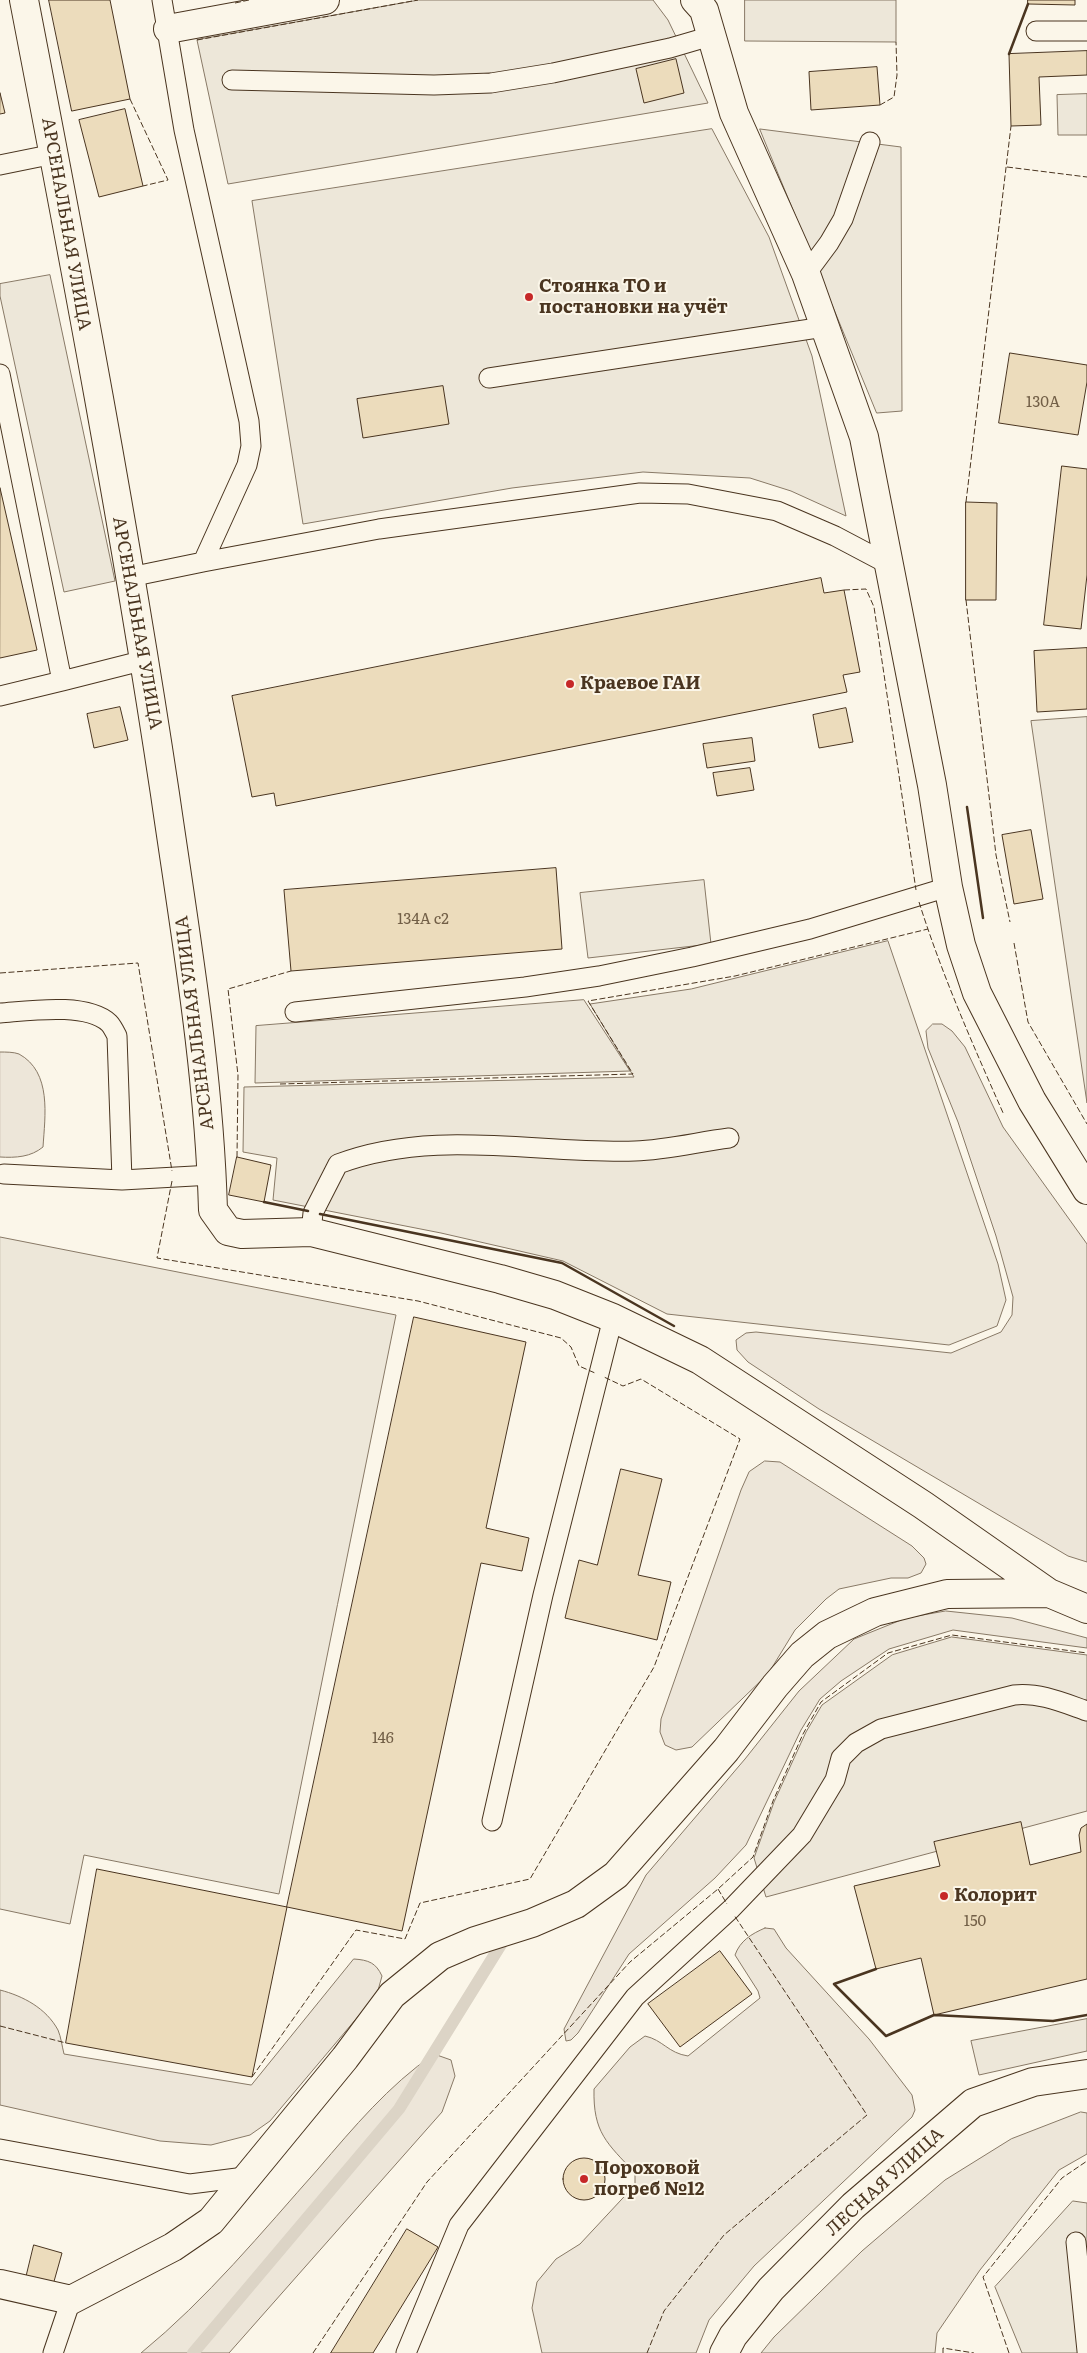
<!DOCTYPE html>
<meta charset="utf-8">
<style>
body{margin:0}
canvas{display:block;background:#fbf6e9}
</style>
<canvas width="1087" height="2353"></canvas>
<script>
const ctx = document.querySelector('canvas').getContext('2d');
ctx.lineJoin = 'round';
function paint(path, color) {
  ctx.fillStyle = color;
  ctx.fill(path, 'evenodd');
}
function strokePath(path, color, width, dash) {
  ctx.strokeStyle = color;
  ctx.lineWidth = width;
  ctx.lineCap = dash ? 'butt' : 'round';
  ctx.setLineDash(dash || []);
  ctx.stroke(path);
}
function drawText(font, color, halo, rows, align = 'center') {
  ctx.font = font + ' Literata,serif';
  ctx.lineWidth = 4;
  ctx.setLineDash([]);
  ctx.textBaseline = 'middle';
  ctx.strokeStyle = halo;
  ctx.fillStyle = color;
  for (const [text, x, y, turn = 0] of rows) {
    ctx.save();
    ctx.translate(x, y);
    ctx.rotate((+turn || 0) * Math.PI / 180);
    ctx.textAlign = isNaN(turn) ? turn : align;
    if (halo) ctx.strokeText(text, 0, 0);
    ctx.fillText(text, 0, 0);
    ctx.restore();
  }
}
const green = new Path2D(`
 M933,1024H942L952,1031L965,1047L1003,1127L1087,1244V1562L1068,1556L819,1409L748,1362L737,1350L736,1340L746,1333L756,1332L951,1353L1001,1332L1012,1315L1013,1297L996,1236L958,1122L928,1048L926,1031Z
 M0,1052C6,1052 14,1052 19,1054C52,1072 45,1116 43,1147C31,1157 16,1158 0,1157Z
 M765,1461L780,1462L912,1546L924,1558L926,1564L921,1573L908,1578H891L839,1589L826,1599L795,1630L768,1674L692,1747L676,1750L665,1745L660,1732L661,1719L741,1490L749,1472Z
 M946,1611L1012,1618L1087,1638V1648L953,1630L889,1649L841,1681L820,1699L801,1730L746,1845L715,1878L629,1954L578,2033L571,2040L566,2041L564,2029L646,1875L745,1759L799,1691L854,1639L906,1618Z
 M765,1928L774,1929L786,1948L869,2039L912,2095L915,2110L912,2117L754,2266L709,2320L696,2353H542L532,2308L537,2282L556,2259L580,2244L635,2185V2173C607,2143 593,2133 594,2089L630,2047L645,2036C663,2040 668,2053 688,2056L760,1998L758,1991L735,1955C740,1941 751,1934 765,1928Z
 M354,1959C369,1960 376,1963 382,1976L377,1994L270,2121L250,2135L211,2145L160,2141L0,2105V1990C23,1996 46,2008 58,2030C61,2037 62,2046 64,2054L251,2085Z
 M434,2054L451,2060L455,2076L442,2112L229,2353H141C207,2299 262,2232 318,2169C354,2127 388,2086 434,2054Z
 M1081,2112L1087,2113V2154L1059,2170L980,2270L937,2333L935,2353H761L774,2337L862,2251L945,2180L1011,2139Z`);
paint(green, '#ede6d9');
strokePath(green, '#887966', 1);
const parking = new Path2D(`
 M419,0H653L668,20L708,103L228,184L197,40Z
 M745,0H896V42L745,41Z
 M1087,94V135H1058L1057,95Z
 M712,129L769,237L812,356L846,516L791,491L750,478L643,472L512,488L303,524L252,201Z
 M760,129L901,147L902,411L877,413Z
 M50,275L115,581L64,592L0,296V284Z
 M1087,717V1103L1031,721Z
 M704,880L711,944L588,958L580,893Z
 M888,941L998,1264L1006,1300L997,1326L949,1345L667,1314L563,1261L441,1233L273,1200L277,1158L243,1152L244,1087L634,1077L590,1004L691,989Z
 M584,1000L630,1071L255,1083L256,1026Z
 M0,1237L396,1315L279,1894L84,1855L70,1924L0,1909Z
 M952,1637L1087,1655V1811L766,1897L754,1858L774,1802L806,1732L822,1705L892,1655Z
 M1087,2019V2051L979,2075L971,2041Z
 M1073,2201L1087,2203V2353H1022L995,2287Z`);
paint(parking, '#ede7d9');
strokePath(parking, '#887966', 1);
strokePath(new Path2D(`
 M193,2353L399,2109L505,1938`), '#dcd4c6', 12);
const building = new Path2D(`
 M49,0H110L130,99L72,111Z
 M1028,0H1075V5L1028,4Z
 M1087,51V75L1039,77L1041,125L1011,126L1009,54Z
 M676,59L684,93L644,103L636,69Z
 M877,67L880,105L811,110L809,72Z
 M0,93L5,113L0,114Z
 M125,109L143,186L99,197L79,120Z
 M1010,353L1087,365V382L1078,435L999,423Z
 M443,386L449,424L363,438L357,399Z
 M1062,466L1087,469V575L1081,629L1044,625Z
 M0,488L37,650L0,658Z
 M966,502L997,503L996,600H966Z
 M821,578L824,593L844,590L860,672L843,675L847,692L276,806L274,793L252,797L232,696Z
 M1087,648V709L1037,712L1034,651Z
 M120,707L128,740L94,748L87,714Z
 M846,708L853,742L819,748L813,715Z
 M752,738L755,761L707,768L703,744Z
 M750,768L754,790L717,796L713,773Z
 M1031,830L1043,899L1014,904L1002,835Z
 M556,868L562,949L291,971L284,890Z
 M237,1157L271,1165L264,1202L229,1195Z
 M414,1317L526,1342L486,1528L529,1538L522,1571L481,1563L402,1931L287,1907Z
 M621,1469L662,1479L638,1575L671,1582L657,1640L565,1618L579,1560L597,1565Z
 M1021,1822L1030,1865L1081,1852L1079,1835L1081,1828L1087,1824V1979L934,2015L921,1958L876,1969L854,1886L940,1866L934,1842Z
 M97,1869L287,1907L252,2077L66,2043Z
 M720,1951L752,1994L680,2047L648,2004Z
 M563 2179a21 21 0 1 1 42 0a21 21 0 1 1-42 0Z
 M407,2229L438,2247L373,2353H331Z
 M34,2245L62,2253L53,2285L26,2278Z`);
paint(building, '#ecdcbc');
strokePath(building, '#4a3520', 1);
const service = new Path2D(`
 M1036,31H1087
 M232,80L434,85L491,83L553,73L670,48L711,36
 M0,165L54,154
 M806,274L829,243L843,219L870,142
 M0,374L62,681L145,660
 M489,378L824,327
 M203,562L379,529L640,493L688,494L777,511L835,536L888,564
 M130,577L203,562L247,465L251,446L249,421L184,130L162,0
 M0,696L62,681
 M295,1012L525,987L599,976L692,957L810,929L948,887
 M0,1013C28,1011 86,1002 109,1023C112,1026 115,1032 117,1036L122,1180
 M4,1174L122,1180L212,1175
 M311,1232L313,1213L338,1164C433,1128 536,1154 635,1151C666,1150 698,1142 729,1138
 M492,1821L543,1595L613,1318
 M0,2149L190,2184L245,2177
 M1076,2242L1087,2351
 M53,2353L71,2300
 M406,2353L459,2225L635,1997L731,1909L802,1835L835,1780L841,1758L856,1743L881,1729L1014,1695C1039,1692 1064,1703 1087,1711`);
const minor = new Path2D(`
 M24,0C75,264 125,528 165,794C185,933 209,1070 213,1210L228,1231L242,1234L311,1232L500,1279L555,1295L613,1318L700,1360L923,1505L1049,1593L1087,1609
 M695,0L704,10L734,113L806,274L864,437L932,785L948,887L961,945L977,993L1032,1101L1087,1190
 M168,29L325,0
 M0,2284L71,2300L173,2247L211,2221L345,2058L392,1995L440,1956L475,1941L532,1923L576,1904L616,1875L726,1750L775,1686L802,1655L827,1635L875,1612L947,1594L1049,1593`);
const secondary = new Path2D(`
 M724,2353L733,2336L771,2289L853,2206L973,2103L1033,2082L1087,2074`);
strokePath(service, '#4a3520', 21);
strokePath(minor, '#4a3520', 30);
strokePath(secondary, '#4a3520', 30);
strokePath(service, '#fbf6e9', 19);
strokePath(minor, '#fbf6e9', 28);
strokePath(secondary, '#fbf6e9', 28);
strokePath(new Path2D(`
 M235,3L249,0
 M197,40L418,0
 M130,99L168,180L143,186
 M880,105L894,97L897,75L896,42
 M1007,167L1087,177
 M966,502L1011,126
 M844,590L866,589L874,607L916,890
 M966,600L996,855L1010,922
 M919,902C942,975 973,1045 1004,1115
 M1014,943L1028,1022L1087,1124
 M0,973L138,963L172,1171
 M280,1084L633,1074L588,1001L735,976L928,929
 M237,1157L238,1075L228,989L291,971
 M172,1181L157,1258L418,1301L561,1338L571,1347L579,1366L595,1373
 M718,1889L727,1904
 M0,2026L66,2043
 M252,2077L356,1930L405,1939L420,1903L530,1879L654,1667L740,1439L641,1379L623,1386L604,1377
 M313,2353L427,2182L630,1962L718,1889L753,1857L773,1801L803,1734L821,1702L888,1653L952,1635L1087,1653
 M647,2353L664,2311L724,2235L867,2115L734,1915
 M943,2353V2348L974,2353
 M1009,2353L983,2277L1062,2178L1087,2161`), '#4a3520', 1, [6, 2.5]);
strokePath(new Path2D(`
 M1009,54L1028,4
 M967,807L983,918
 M264,1202L308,1211
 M320,1214L562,1263L674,1326
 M876,1969L834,1984L886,2036L934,2015L1053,2021L1087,2015`), '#4a3520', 2.5);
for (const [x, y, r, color] of [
 [529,297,5,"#c62828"],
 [570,684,5,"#c62828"],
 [944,1896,5,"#c62828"],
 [584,2179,5,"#c62828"]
]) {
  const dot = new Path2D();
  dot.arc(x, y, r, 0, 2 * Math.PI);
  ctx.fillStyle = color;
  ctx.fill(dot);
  strokePath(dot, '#fbf6e9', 2);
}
drawText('15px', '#725f47', null, [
 ["130А",1043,403],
 ["134А с2",423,920],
 ["146",383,1739],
 ["150",975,1922]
]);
drawText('18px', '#4a3520', '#fbf6e9', [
 ["АРСЕНАЛЬНАЯ УЛИЦА",66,224,80],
 ["АРСЕНАЛЬНАЯ УЛИЦА",137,623,80],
 ["АРСЕНАЛЬНАЯ УЛИЦА",195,1023,-97],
 ["ЛЕСНАЯ УЛИЦА",885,2182,-42]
]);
drawText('bold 18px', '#4a3520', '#fbf6e9', [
 ["Стоянка ТО и",539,287],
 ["постановки на учёт",539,308],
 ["Краевое ГАИ",580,684],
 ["Колорит",954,1896],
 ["Пороховой",594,2169],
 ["погреб №12",594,2190]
], 'left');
</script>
